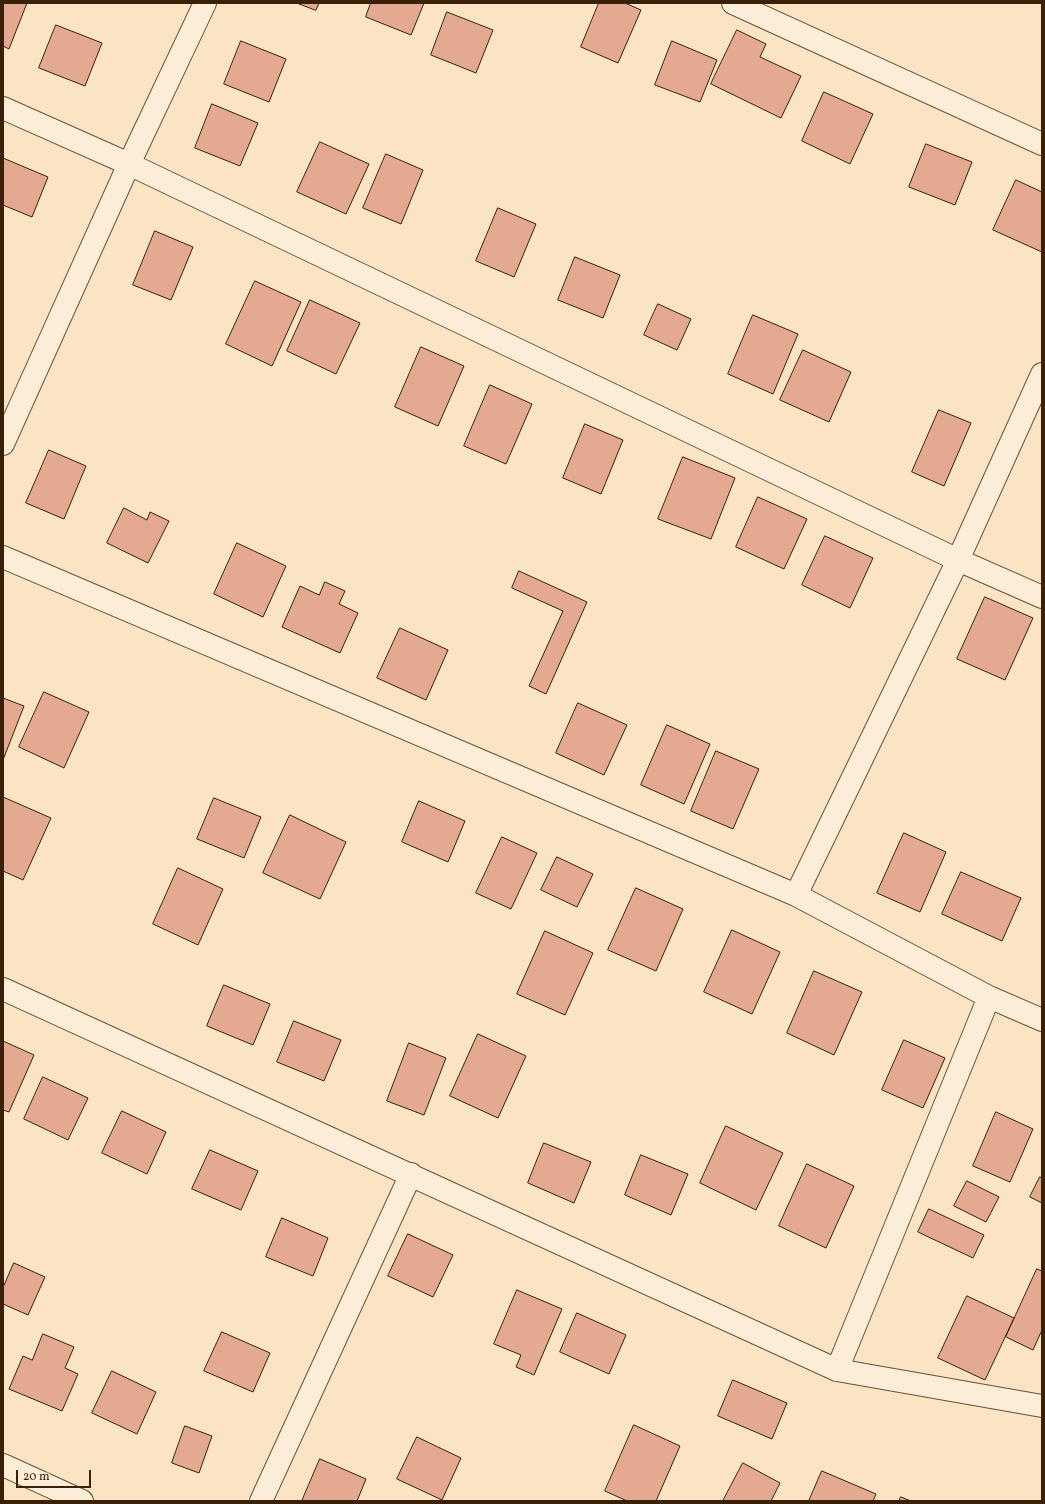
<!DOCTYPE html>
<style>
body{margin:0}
#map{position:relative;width:1045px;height:1504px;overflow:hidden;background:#fbe4c4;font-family:Vollkorn,serif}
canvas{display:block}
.frame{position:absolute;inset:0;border:4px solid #392006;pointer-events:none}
.scale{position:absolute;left:16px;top:1470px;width:75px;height:18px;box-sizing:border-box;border:2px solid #392006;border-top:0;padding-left:5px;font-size:12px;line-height:14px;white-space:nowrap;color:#392006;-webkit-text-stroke:3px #fcedd9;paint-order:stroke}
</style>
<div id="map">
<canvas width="1045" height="1504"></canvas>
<div class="frame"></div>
<div class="scale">20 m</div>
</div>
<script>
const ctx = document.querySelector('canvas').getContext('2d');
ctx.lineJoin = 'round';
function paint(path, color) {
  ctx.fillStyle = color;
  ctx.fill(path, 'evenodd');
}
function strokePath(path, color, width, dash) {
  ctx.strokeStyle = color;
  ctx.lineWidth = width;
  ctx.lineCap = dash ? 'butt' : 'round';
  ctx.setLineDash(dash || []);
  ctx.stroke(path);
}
const building = new Path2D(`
 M3,3H27L9,49L3,46Z
 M297,3H319L316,10Z
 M371,3H424L411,35L366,17Z
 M599,3H625L641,10L618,63L581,47Z
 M447,12L493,30L476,73L431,55Z
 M56,25L102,43L85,86L39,68Z
 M737,30L766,44L760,57L801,76L781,118L711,84Z
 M241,41L286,59L269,102L224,84Z
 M672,41L717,60L700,102L655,85Z
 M824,92L873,114L850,164L802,141Z
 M212,104L258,123L240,166L195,148Z
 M320,142L369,164L346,214L297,192Z
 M926,144L972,162L955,205L909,187Z
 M386,154L423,170L401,224L363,208Z
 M3,158L48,177L32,217L3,205Z
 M1016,180L1042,192V252L993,230Z
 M498,208L536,224L514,277L476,261Z
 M155,231L193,247L171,300L133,285Z
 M575,257L620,275L603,318L558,300Z
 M255,281L301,302L272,366L226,344Z
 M310,300L360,323L336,374L287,351Z
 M658,304L691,319L677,350L644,335Z
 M753,315L798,334L773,394L728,374Z
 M421,347L464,366L438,426L395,407Z
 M803,350L851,372L829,422L780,400Z
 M490,385L532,404L506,464L464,446Z
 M939,410L971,423L944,486L912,472Z
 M585,424L623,440L601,494L563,478Z
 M49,450L86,466L64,519L26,503Z
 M683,457L735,478L711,539L658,519Z
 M758,497L807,519L784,569L736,547Z
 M124,508L147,520L150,512L169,521L148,563L107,543Z
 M825,536L873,558L850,608L802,585Z
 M237,543L286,566L263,617L214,594Z
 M519,571L587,602L546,694L529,686L563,611L512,588Z
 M325,582L345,591L339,604L358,613L340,653L282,627L300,586L319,595Z
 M985,597L1033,618L1005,680L957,659Z
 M400,628L448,650L426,700L377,678Z
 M44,692L89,712L64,768L19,747Z
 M3,698L24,706L3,760Z
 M578,703L627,725L604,775L556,753Z
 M667,725L710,744L684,804L641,785Z
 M716,751L759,769L733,829L691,811Z
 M3,797L51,818L23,880L3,871Z
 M214,798L261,817L244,858L197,839Z
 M419,801L465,821L448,862L402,842Z
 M290,815L346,842L320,899L263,873Z
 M904,833L946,852L920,912L877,893Z
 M502,837L537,853L511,909L476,893Z
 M557,857L593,874L577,907L541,890Z
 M178,868L223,889L198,945L153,924Z
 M961,872L1021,898L1002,941L942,914Z
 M636,888L683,909L656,971L608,950Z
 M732,930L780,952L752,1014L704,992Z
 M545,931L593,953L565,1015L517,994Z
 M814,971L862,992L834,1055L787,1033Z
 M224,985L270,1004L253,1045L207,1026Z
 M294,1021L341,1040L324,1081L277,1062Z
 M478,1034L526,1056L498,1118L450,1096Z
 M904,1040L945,1058L923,1108L882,1090Z
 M3,1041L34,1055L9,1112L3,1110Z
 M409,1043L446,1058L424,1115L387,1101Z
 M43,1077L88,1098L68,1140L24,1119Z
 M122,1111L166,1132L147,1174L102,1153Z
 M996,1112L1033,1129L1010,1182L973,1166Z
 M726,1126L783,1153L756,1210L700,1183Z
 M544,1143L591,1162L574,1203L528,1183Z
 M210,1150L258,1171L241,1210L192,1189Z
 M641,1155L688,1174L671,1215L625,1195Z
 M807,1164L854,1186L826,1248L779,1226Z
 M1040,1177L1042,1178V1203L1030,1197Z
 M967,1181L999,1197L986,1222L954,1206Z
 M929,1209L984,1235L973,1258L918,1232Z
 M282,1218L328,1238L313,1276L266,1257Z
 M408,1234L453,1255L433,1297L388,1276Z
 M14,1263L45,1277L28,1315L3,1304V1288Z
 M1037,1269L1042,1271V1330L1033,1350L1006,1337Z
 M517,1290L562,1309L534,1375L516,1367L521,1355L494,1344Z
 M967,1296L1014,1318L985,1380L938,1358Z
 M577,1313L626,1335L609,1374L560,1352Z
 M222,1332L270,1353L253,1392L204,1371Z
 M43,1334L74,1347L65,1368L78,1374L62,1411L9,1389L23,1356L32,1360Z
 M112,1371L156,1392L137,1434L92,1413Z
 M733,1380L787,1403L772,1439L718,1416Z
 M634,1425L680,1446L656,1501H627L605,1491Z
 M185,1426L212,1436L199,1473L172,1463Z
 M417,1437L461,1458L442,1500L397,1479Z
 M320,1459L366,1479L357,1501H302Z
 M743,1463L780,1483L771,1501H723Z
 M822,1471L876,1494L873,1501H809Z
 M901,1497L911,1501H899Z`);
paint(building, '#e4a991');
strokePath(building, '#392006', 1);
const minor = new Path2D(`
 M733,3L1042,144
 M3,108L129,164L958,560L1042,597
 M3,444L129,164L205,3
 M3,557L796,895
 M3,989L837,1370L1042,1406
 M989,997L1042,1020
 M837,1370L989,997L796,895L958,560L1042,374
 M3,1465L82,1501
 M261,1501L411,1174`);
strokePath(minor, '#6a5136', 24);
strokePath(minor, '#fcedd9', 22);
</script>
